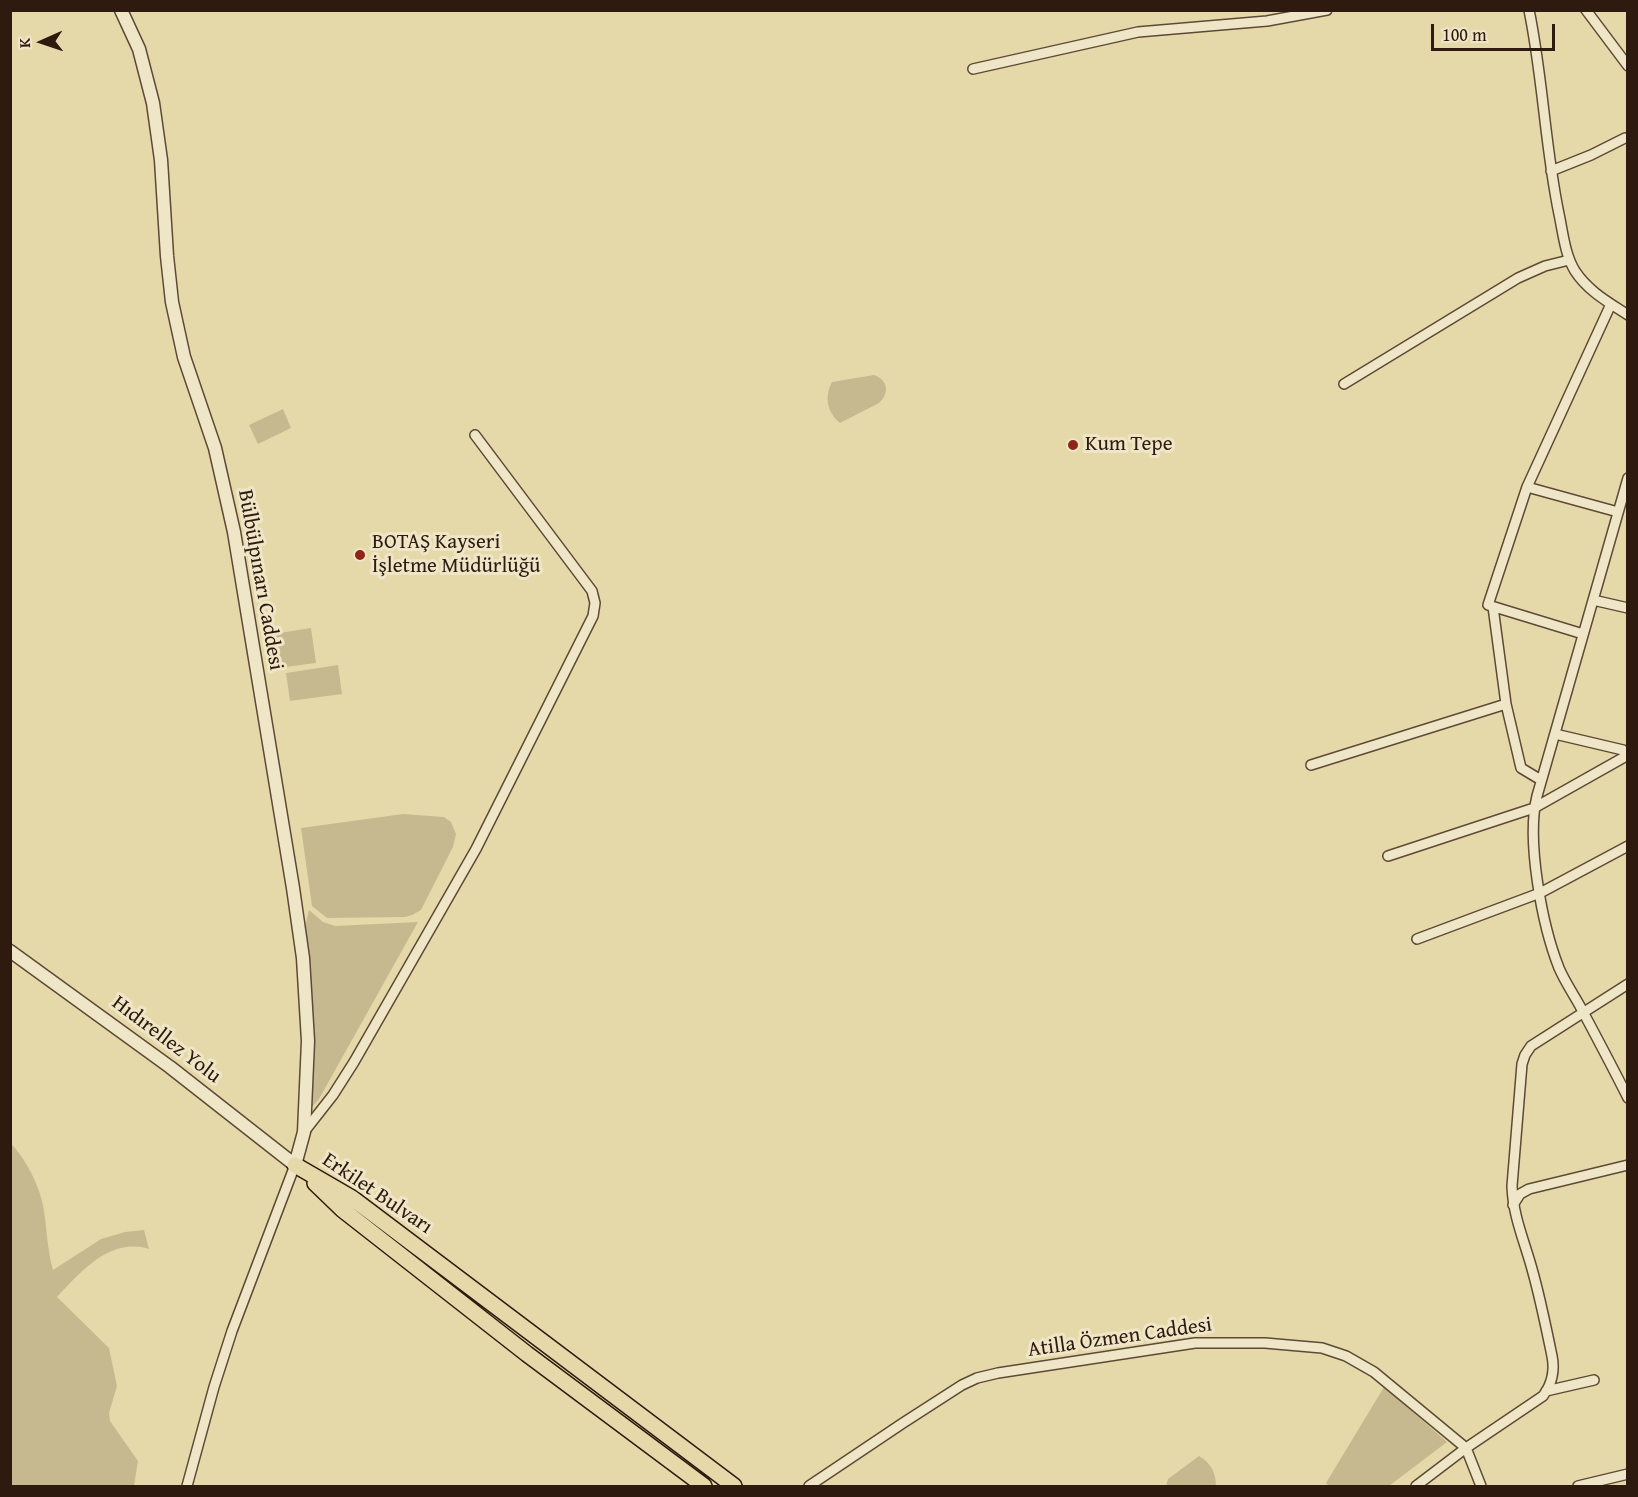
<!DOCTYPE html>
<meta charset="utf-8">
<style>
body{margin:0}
#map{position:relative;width:1638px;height:1497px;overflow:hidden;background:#e6d9a9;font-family:"Gentium Book Plus",serif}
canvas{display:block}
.frame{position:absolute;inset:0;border:12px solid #2f1a0f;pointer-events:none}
.north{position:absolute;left:12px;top:12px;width:60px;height:60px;-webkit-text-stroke:4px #efe6c7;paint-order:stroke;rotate:267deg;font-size:16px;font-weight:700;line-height:24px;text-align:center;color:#2f1a0f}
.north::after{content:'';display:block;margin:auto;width:21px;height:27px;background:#2f1a0f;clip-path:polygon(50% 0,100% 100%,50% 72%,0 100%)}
.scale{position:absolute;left:1431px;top:24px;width:124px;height:27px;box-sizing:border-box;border:3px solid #2f1a0f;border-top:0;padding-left:8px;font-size:18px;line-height:21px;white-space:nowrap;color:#2f1a0f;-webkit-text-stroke:4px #efe6c7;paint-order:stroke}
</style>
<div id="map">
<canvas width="1638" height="1497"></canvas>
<div class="frame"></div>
<div class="north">K</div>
<div class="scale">100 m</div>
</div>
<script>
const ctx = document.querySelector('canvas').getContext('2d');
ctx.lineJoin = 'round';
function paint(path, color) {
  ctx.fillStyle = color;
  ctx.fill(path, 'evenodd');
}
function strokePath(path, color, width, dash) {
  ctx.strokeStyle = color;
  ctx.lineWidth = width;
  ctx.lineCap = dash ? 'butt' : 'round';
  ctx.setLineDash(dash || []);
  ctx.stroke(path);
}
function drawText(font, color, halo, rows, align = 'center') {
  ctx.font = font + ' "Gentium Book Plus",serif';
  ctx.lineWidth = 6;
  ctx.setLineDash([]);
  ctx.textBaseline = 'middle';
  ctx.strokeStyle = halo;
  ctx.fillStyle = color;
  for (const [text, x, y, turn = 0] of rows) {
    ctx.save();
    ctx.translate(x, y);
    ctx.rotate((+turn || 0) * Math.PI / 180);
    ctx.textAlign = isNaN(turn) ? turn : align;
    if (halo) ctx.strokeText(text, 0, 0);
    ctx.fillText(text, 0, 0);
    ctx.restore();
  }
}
paint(new Path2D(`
 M874,375C888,380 890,393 879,403L840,423C827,412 824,397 832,382Z
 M283,409L291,428L258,444L249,425Z
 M311,628L316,663L278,668L273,634Z
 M338,665L342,694L290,701L286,673Z
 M403,814L444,817L451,822L456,834L453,847L421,910L412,915L405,917L327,918L312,906L301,828Z
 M309,910L323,922L335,926L418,922L319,1099L305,1115L301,945Z
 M10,1143C25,1157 39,1185 43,1205C47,1227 47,1249 53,1270L101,1239L125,1232L144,1230L149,1249C111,1237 81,1271 57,1297L109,1348L117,1386L109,1413L110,1421L138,1461L134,1486H11Z
 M1384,1387L1447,1442L1389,1486H1329L1326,1483Z
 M1199,1456C1211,1463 1216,1473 1216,1486H1166L1168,1479Z`), '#c7b98f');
const minor = new Path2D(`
 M1529,10C1543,78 1545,147 1559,214C1563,233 1565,255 1575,271C1588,291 1608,302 1628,315
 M1586,10L1628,66
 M973,69L1138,32L1267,21L1327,10
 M1551,171L1591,155L1625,138
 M1344,384L1518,278L1545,266L1569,260
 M1628,478L1537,796C1526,840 1542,925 1559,968C1565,982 1574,995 1581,1008C1597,1038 1613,1068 1628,1098
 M1527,487L1611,304
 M1593,600L1628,608
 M1493,607L1506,704L1521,768L1541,780
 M1583,634L1488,605L1527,487L1618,512
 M1555,734L1623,750L1628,753
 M1311,765L1506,704
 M1388,856L1534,808L1628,755
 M1417,939L1540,893L1628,846
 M304,1132L333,1095L354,1062L476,849L593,616L595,603L592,591L475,435
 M1513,1205L1520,1194L1529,1189L1628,1165
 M1546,1391L1594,1380
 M187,1486L214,1387L232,1331L295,1165
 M809,1486L903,1423L962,1385L977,1378L998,1373L1195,1343H1265L1322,1348L1346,1356L1374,1372L1466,1448L1481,1486
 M1416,1486L1466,1448L1543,1396C1552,1384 1555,1371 1552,1356C1546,1327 1540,1297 1532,1269C1524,1240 1513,1216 1512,1186L1522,1064L1525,1055L1531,1046L1628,984
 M1578,1486L1628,1474`);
const tertiary = new Path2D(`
 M10,951L170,1067L295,1165L304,1132L308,1041L303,958L293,888L234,532L215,448L184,357L172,302L167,256L161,160L153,103L139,49L121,10`);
const primary = new Path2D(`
 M295,1165L352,1198L734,1486
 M315,1183L343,1210L527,1354L704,1486`);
strokePath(minor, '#5d4a36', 12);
strokePath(tertiary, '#5d4a36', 15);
strokePath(primary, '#2f1a0f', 18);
strokePath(minor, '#efe6c7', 9);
strokePath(tertiary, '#efe6c7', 12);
strokePath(primary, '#e6d9a9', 15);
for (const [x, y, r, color] of [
 [1073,445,6,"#8f2418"],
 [360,555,6,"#8f2418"]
]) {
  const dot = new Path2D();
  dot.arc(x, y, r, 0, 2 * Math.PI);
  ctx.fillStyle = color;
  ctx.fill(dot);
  strokePath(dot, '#efe6c7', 2);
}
drawText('21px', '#2f1a0f', '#efe6c7', [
 ["Kum Tepe",1085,445],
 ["BOTAŞ Kayseri",372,543],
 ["İşletme Müdürlüğü",372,567]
], 'left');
drawText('21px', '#2f1a0f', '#efe6c7', [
 ["Bülbülpınarı Caddesi",260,580,80],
 ["Hıdırellez Yolu",166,1040,37],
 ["Erkilet Bulvarı",377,1194,34],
 ["Atilla Özmen Caddesi",1120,1338,-8]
]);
</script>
